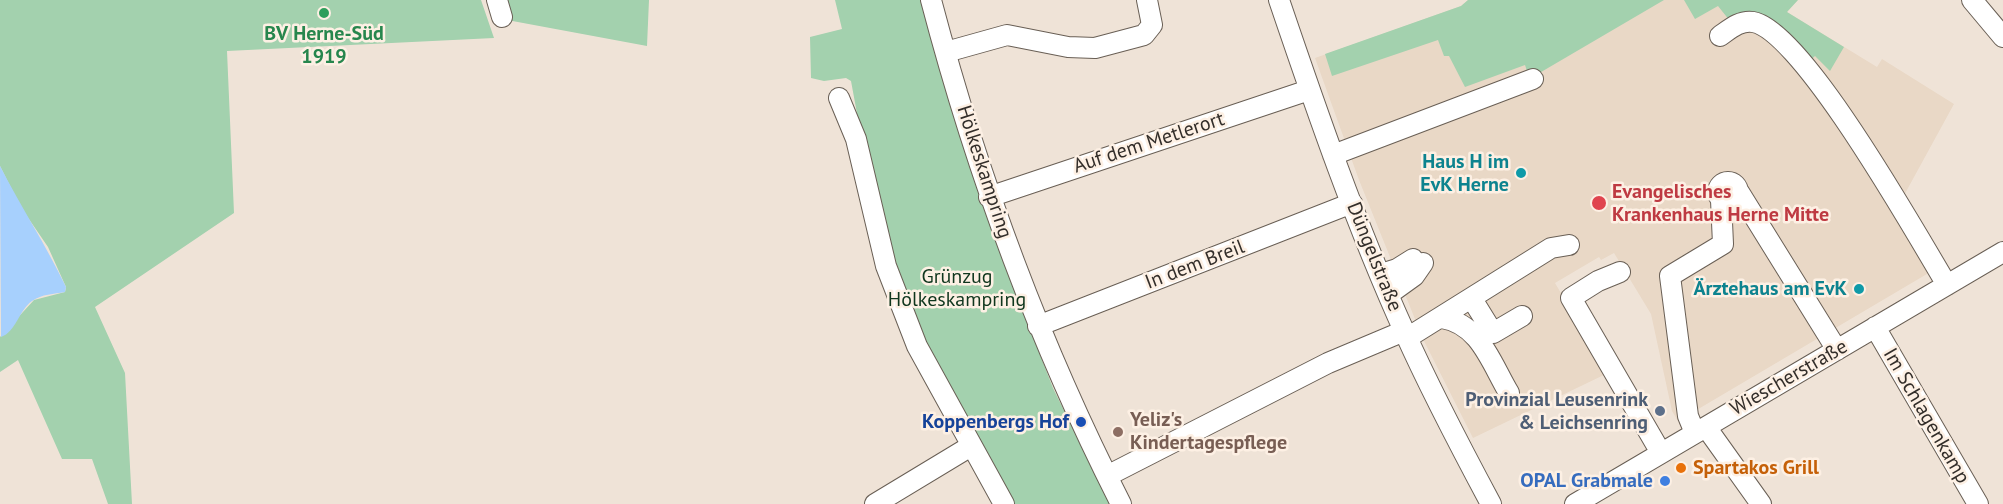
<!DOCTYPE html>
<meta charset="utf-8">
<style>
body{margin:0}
canvas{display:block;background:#efe3d7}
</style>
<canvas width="2003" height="504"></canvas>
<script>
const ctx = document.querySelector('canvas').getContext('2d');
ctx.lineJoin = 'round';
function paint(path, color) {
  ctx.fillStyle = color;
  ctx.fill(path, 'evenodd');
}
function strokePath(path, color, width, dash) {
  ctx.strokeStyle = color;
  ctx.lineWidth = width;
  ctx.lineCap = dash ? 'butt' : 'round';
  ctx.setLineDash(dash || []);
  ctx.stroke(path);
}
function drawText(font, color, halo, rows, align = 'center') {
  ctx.font = font + ' "PT Sans",sans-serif';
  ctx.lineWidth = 5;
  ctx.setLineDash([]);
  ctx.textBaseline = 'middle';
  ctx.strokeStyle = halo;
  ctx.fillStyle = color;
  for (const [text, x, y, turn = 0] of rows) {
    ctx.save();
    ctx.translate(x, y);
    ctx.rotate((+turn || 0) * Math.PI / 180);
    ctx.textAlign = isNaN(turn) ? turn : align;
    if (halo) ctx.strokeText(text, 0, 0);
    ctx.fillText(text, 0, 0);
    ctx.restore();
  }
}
paint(new Path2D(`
 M1468,0H1798L1787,12L1877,67L1882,59L1954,104L1902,199L1932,271L1678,421L1672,411L1651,314L1614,253L1601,260L1599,257L1555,283L1608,373L1473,438L1423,339L1359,180L1315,58L1461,6Z`), '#e9d8c6');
paint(new Path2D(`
 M0,0H481L494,38L227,51L234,213L95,307L125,373L132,504H108L92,459H62L18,360L0,372V337L34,300L65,292L66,287L48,247L20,206L0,166Z
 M501,0H649L647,46L507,20Z
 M835,0H921L994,236L1053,388L1110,504H1013L966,424L908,309L870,184L851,81L846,78L824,81L811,78L810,37L842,29Z
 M1468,0H1664L1536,75L1528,74L1525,65L1465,87L1449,56H1444L1438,40L1332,76L1325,54L1461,6Z
 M1684,0H1798L1787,12L1844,47L1830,71L1815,56L1806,64L1798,51L1730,21L1718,6L1695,19Z`), '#a3d1ae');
paint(new Path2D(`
 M0,166C21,207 46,245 66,287L65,292C54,294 42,294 32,301C19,310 16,332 1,337Z`), '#a7d0fd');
const minor = new Path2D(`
 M497,0L502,17
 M931,0C977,175 1039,343 1121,504
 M1279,0C1317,112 1356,225 1405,333C1431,391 1461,448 1491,504
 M1972,0L2003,37
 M1720,36C1730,29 1740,20 1753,22C1802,30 1918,237 1947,285
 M946,52L1007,35L1068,47L1095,48L1144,35L1152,25L1147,0
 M839,98L856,139L886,266L917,346L1004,504
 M1333,155L1533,79
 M1718 192a10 10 0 1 1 20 0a10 10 0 1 1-20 0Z
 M1739,192L1837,350
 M989,197L1309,90
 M1620,272L1598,281L1571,298L1661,453
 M1381,274L1397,269L1413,259
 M1389,294L1414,276L1423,263
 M1472,299L1493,333L1522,316
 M1442,318C1480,324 1491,363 1509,393
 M1038,326L1352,203
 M1875,327L1978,504
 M1407,338L1551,248L1569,245
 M1706,427L1761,504
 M1695,433L1688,416L1670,276L1723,244L1721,200
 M1107,476L1328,363L1404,331
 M875,504L971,446
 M1575,504L2003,252`);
strokePath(minor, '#695f55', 22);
strokePath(minor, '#fff', 20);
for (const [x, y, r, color] of [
 [324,13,6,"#2e9e5b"],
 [1521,173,6,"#0f9aa8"],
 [1599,203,8,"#e0444e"],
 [1859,289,6,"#0f9aa8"],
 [1660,411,6,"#5c6f8a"],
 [1081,422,6,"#1a4fb4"],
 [1118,432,6,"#8d6e63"],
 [1681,468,6,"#e8710a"],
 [1665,481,6,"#3f7fe0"]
]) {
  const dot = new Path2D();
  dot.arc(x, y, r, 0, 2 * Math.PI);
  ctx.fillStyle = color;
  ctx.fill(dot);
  strokePath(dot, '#fdf0e4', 2);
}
drawText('bold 20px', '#27864d', '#fdf0e4', [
 ["BV Herne-Süd",324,34],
 ["1919",324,57]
]);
drawText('20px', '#332e2a', '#fdf0e4', [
 ["Auf dem Metlerort",1149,143,-18],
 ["Hölkeskampring",984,172,72],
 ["Düngelstraße",1374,257,68],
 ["In dem Breil",1195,265,-21],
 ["Wiescherstraße",1789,378,-30],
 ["Im Schlagenkamp",1926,416,60]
]);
drawText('bold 20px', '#0d838f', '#fdf0e4', [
 ["Haus H im",1509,162],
 ["EvK Herne",1509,185],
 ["Ärztehaus am EvK",1847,289]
], 'right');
drawText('bold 20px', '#be3a42', '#fdf0e4', [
 ["Evangelisches",1612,192],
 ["Krankenhaus Herne Mitte",1612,215]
], 'left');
drawText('20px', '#0f361d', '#fdf0e4', [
 ["Grünzug",957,277],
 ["Hölkeskampring",957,300]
]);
drawText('bold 20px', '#4e5e75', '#fdf0e4', [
 ["Provinzial Leusenrink",1648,400],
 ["& Leichsenring",1648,423]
], 'right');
drawText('bold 20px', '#785e54', '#fdf0e4', [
 ["Yeliz's",1130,420],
 ["Kindertagespflege",1130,443]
], 'left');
drawText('bold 20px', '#164399', '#fdf0e4', [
 ["Koppenbergs Hof",1069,422]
], 'right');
drawText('bold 20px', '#c56008', '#fdf0e4', [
 ["Spartakos Grill",1693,468]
], 'left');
drawText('bold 20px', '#366cbe', '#fdf0e4', [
 ["OPAL Grabmale",1653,481]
], 'right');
</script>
